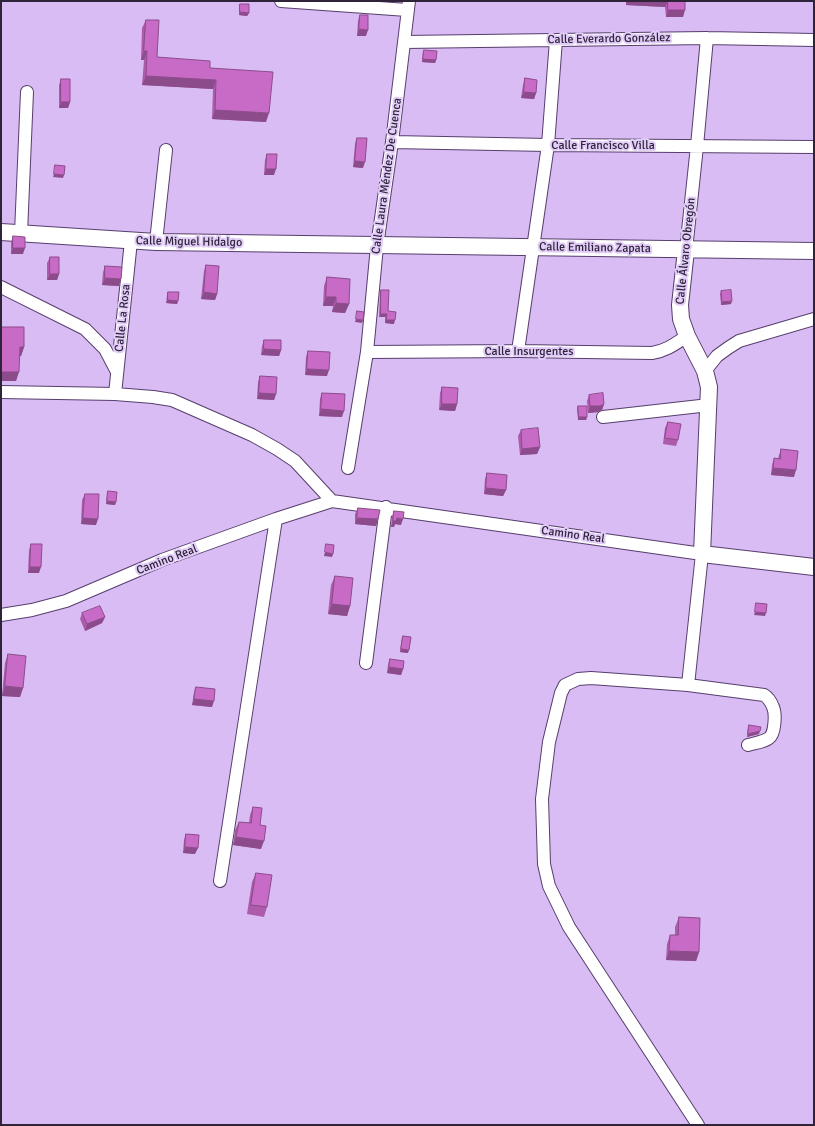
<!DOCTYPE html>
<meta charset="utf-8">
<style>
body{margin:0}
#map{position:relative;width:815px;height:1126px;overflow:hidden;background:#d8bcf3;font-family:Signika,sans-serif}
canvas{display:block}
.frame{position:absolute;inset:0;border:2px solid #2e2338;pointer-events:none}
</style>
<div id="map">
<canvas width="815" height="1126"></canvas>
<div class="frame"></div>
</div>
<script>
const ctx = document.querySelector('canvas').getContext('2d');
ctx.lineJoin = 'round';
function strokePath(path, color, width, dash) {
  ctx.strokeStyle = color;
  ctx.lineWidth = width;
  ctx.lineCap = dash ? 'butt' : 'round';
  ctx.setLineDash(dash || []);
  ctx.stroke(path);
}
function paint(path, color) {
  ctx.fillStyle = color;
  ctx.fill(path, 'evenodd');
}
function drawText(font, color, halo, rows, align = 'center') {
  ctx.font = font + ' Signika,sans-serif';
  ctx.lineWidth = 4;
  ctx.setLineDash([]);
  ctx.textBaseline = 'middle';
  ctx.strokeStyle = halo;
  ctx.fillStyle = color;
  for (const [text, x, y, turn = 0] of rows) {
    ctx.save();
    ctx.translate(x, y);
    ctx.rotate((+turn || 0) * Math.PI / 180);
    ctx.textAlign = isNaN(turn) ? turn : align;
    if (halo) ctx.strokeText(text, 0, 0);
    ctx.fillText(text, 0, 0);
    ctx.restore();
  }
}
const minor = new Path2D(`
 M281,1L407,10
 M404,42L707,38L814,40
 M392,142L548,145L814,147
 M21,233L27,92
 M156,242L166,150
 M686,250L697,146L707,38
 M1,287L85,329L105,349L116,370
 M518,351L548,145L556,40
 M367,352L518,351L652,353C666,351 675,344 687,336
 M705,371L717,356L728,348L739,341L814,319
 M1,392L115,394L153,397L172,400L252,435L277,449L295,461L332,501
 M115,394L131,241
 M603,417L709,405
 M348,468L367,352L377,246L392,142L409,1
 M1,615L32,610L66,601L162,560L276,519L332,501L702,554L688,685
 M366,663L386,507
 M220,881L276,519
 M698,1125L569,927L549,886L544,864L542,799L549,742L561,693L565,685L578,679L591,678L688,685L764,695C769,698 771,702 773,707C776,714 775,734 769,738C764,742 755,743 748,745`);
const tertiary = new Path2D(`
 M1,232L156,242L814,251
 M686,250L680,305L681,319L687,336L705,371L709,387L702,554L814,567`);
strokePath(minor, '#573e6c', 14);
strokePath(tertiary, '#573e6c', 18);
strokePath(minor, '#fff', 12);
strokePath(tertiary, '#fff', 16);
paint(new Path2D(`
 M626,1H685L683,17H666L665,7L626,5Z
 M240,4L249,13L247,16L239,15V7Z
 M360,15L366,36H357L358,21Z
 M146,20L157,57L210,68L266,122L212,119L213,89L142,85L144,60H141L142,28Z
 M424,50L436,60L435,63L422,62L423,53Z
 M525,78L536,93L534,99L521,98L523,85Z
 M61,79L70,102L68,108H59V85Z
 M357,138L363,168L353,167L355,144Z
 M267,154L274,175H264L265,160Z
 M13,236L23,254H11V242Z
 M50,257L59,274L57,280H47V263Z
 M206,265L217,294L215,300L201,299L204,271Z
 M105,266L119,286L102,285L103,272Z
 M327,277L349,304L345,313L332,312L333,306H323L324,286Z
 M381,290L388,311L394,324L385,323V317H379L380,293Z
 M721,291L731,304L721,305L720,294Z
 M168,292L178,301L177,304L166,303L167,295Z
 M2,327L24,347L21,356H20L16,381H1V329Z
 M264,340L281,350L279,356L261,355L262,346Z
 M308,351L327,376L305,375L306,357Z
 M260,376L276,394L274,400L257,399L258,382Z
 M442,387L457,404L455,411L439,410L440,393Z
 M322,393L342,417L319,416L320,399Z
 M589,395L604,404L602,410L598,412L588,413L587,401Z
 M578,406L587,417L586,420H578L577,409Z
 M668,422L678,440L676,446L663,444L665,428Z
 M521,430L540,447L537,454L520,455L518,436Z
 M781,449L794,477L771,475L772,465L774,458L778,459L779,455Z
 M487,473L506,490L503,496L484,494L485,479Z
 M108,491L116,502L115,505L106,504L107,494Z
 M85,494L96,525L81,524L82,500Z
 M358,508L378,519L376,526L355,524V514Z
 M394,511L401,525L395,524L394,527H391L392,517Z
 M31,544L39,573H28L29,550Z
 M335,576L350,606L347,616L328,614L331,585Z
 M82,613L105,617L102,623L85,631L80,619Z
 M403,636L408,653L400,652L402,639Z
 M8,654L23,688L20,697L2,696L5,663Z
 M390,659L403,669L401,675L387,673L388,665Z
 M196,687L212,707L192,705L194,693Z
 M749,725L759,734L747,737L748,728Z
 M253,807L260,825L261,849L233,845L235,830L239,822L249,823L250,815Z
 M186,834L195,854L183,853L184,840Z
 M256,873L267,907L264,917L247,914L252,882Z
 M679,917L699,952L696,961L666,960L667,944L670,935H675V927Z`), '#ac5caa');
paint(new Path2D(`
 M627,1H668L665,7L626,5Z
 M668,10H685L683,17H666Z
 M240,12L249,13L247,16L239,15Z
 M359,29L368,30L366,36H357Z
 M144,51H147L144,60H141Z
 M423,59L436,60L435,63L422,62Z
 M146,76L216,80L213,89L142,85Z
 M524,92L536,93L534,99L521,98Z
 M61,102H70L68,108H59Z
 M215,110L269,113L266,122L212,119Z
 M355,161L365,162L363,168L353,167Z
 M266,169H276L274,175H264Z
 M54,174L64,175L63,178L53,177Z
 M13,248H25L23,254H11Z
 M50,274H59L57,280H47Z
 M105,278L121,279L119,286L102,285Z
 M204,292L217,294L215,300L201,299Z
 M326,297H336L333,306H323Z
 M168,300L178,301L177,304L166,303Z
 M732,301L731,304L721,305L722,302Z
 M336,303L349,304L345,313L332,312Z
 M381,314H387L385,317H379Z
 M356,319L363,320L362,323L355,322Z
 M386,320H395L394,324L385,323Z
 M20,347H24L21,356H16Z
 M264,349L281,350L279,356L261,355Z
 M307,369L329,370L327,376L305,375Z
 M1,372H19L16,381H1Z
 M259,393L276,394L274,400L257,399Z
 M442,404H457L455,411L439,410Z
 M604,404L602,410L598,412L588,413L590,406Z
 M321,409L344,411L342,417L319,416Z
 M579,417H587L586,420H578Z
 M540,447L537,454L520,455L522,449Z
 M773,468L796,470L794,477L771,475Z
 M486,488L506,490L503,496L484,494Z
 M107,501L116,502L115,505L106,504Z
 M83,518L98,519L96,525L81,524Z
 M357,518L378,519L376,526L355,524Z
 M397,518L403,519L401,525L395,524L394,527H391L393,521Z
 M325,552L333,554L332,557L324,556Z
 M30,567H41L39,573H28Z
 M332,604L350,606L347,616L328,614Z
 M755,612L766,613L765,616L754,615Z
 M105,617L102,623L85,631L87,624Z
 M401,649L409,650L408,653L400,652Z
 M389,667L403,669L401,675L387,673Z
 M5,686L23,688L20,697L2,696Z
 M194,699L214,701L212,707L192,705Z
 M760,731L759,734L747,737L748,734Z
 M236,837L264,841L261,849L233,845Z
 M185,847L198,848L195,854L183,853Z
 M669,951L699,952L696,961L666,960Z`), '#8c4b8b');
const building = new Path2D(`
 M668,1H685V10H668Z
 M240,4H249V13L240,12Z
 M360,15H368V30L359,29Z
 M146,20H159L157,57L210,61V68L273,72L269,113L215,110L216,80L146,76L147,51H144Z
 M424,50L437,51L436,60L423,59Z
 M525,78L537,80L536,93L524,92Z
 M61,79H70V102H61Z
 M357,138H367L365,162L355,161Z
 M267,154H277L276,169H266Z
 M55,165L65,166L64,175L54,174Z
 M13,236L25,237V248H13Z
 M50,257H59V274H50Z
 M206,265L219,266L217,294L204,292Z
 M105,266L122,267L121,279L105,278Z
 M327,277L350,279L349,304L336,303V297H326Z
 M381,290H389L388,311L396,312L395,320H386L387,314H381Z
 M731,290L732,301L722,302L721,291Z
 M168,292H179L178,301L168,300Z
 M357,311L364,312L363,320L356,319Z
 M2,327H24V347H20L19,372H1Z
 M264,340H281V350L264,349Z
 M308,351L330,352L329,370L307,369Z
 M260,376L277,377L276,394L259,393Z
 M442,387L458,388L457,404H442Z
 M322,393L345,394L344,411L321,409Z
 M603,393L604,404L600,406H590L589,395Z
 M578,406H587V417H579Z
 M668,422L681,424L678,440L665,438Z
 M538,428L540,447L522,449L521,430Z
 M781,449L798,451L796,470L773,468L774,458L780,459Z
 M487,473L507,475L506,490L486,488Z
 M108,491L117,492L116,502L107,501Z
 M85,494H99L98,519L83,518Z
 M358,508L380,510L378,519L357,518Z
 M394,511L404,512L403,519L397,518L396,521H393Z
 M31,544H42L41,567H30Z
 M326,544L334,545L333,554L325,552Z
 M335,576L353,578L350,606L332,604Z
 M756,603L767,604L766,613L755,612Z
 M100,606L105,617L87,624L82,613Z
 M403,636L411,637L409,650L401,649Z
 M8,654L26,656L23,688L5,686Z
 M390,659L404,661L403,669L389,667Z
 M196,687L215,689L214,701L194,699Z
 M749,725L761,727L760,731L748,734Z
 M253,807L262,808L260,825L266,826L264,841L236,837L239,822L251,823Z
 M186,834L199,835L198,848L185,847Z
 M256,873L272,875L267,907L251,905Z
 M679,917L700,918L699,952L669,951L670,935H678Z`);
paint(building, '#c86bc6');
strokePath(building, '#8c4b8b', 1);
drawText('12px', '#2e2338', '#e2ccf8', [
 ["Calle Everardo González",609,39,-1],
 ["Calle Francisco Villa",603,146],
 ["Calle Laura Méndez De Cuenca",387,176,-82],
 ["Calle Miguel Hidalgo",189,242,1],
 ["Calle Emiliano Zapata",595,248,1],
 ["Calle Álvaro Obregón",686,251,-84],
 ["Calle La Rosa",123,318,-84],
 ["Calle Insurgentes",529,352],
 ["Camino Real",573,535,8],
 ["Camino Real",167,560,-21]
]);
</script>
